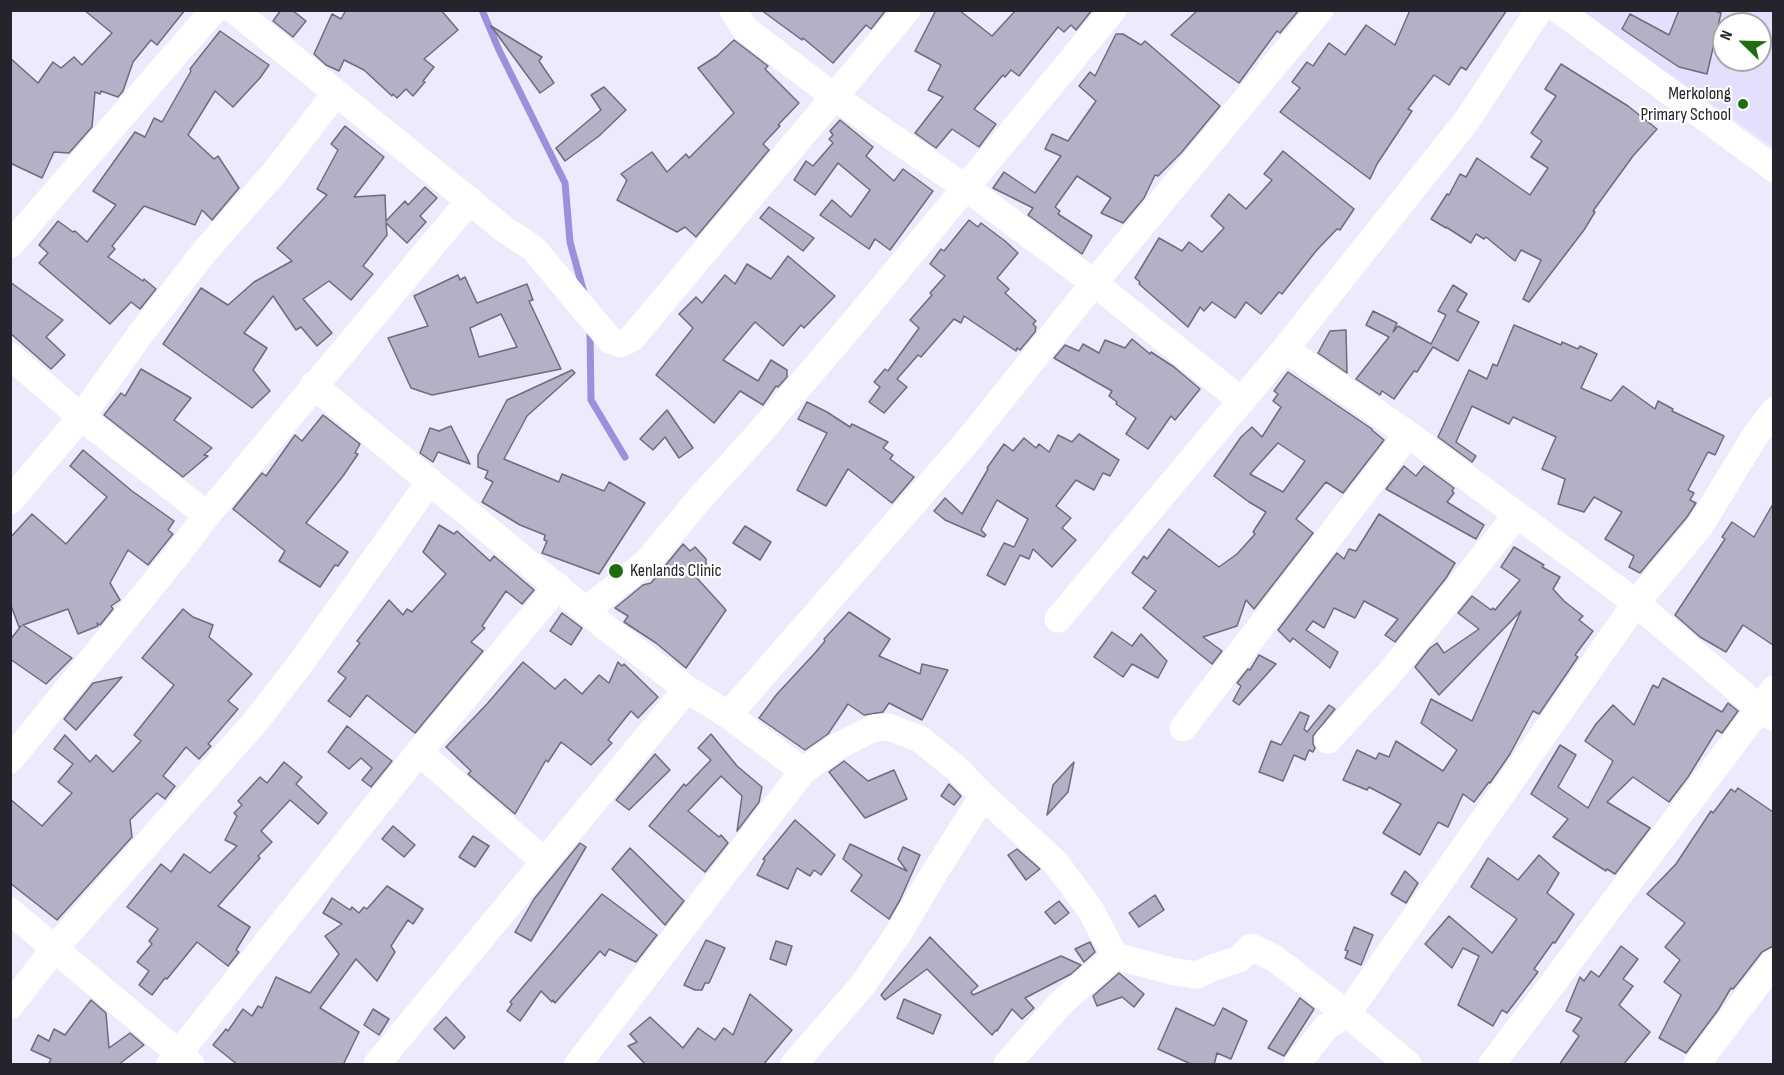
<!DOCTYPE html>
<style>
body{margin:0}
#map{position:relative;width:1784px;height:1075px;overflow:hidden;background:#eceafc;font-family:"Sofia Sans Condensed",sans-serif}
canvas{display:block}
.frame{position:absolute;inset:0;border:12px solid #25242c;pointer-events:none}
.north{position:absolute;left:1712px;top:12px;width:60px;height:60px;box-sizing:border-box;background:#fff;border:2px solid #a8a7ab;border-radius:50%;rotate:293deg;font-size:16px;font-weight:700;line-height:24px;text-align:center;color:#25242c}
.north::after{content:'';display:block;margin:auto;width:21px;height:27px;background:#1e6d11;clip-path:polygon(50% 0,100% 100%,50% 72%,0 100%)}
</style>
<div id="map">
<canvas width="1784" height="1075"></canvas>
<div class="frame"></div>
<div class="north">N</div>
</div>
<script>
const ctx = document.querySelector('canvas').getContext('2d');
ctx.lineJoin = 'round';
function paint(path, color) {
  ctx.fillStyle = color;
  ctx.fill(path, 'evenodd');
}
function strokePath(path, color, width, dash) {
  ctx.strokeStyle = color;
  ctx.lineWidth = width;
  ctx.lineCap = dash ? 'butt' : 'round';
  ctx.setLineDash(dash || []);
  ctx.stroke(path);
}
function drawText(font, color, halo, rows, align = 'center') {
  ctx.font = font + ' "Sofia Sans Condensed",sans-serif';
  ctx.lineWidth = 4.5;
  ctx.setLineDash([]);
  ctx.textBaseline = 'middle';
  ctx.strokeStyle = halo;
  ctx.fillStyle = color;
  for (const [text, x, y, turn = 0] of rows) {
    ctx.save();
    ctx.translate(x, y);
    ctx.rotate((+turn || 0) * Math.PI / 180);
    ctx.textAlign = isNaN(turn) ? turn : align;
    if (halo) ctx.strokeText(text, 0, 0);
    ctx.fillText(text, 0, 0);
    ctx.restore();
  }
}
paint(new Path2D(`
 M1580,11H1773V147ZM1724,24H1760V60H1724Z`), '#e3dffc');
strokePath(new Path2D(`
 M482,10L499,50L565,183L570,242L584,293
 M590,331L591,400L625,457`), '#9c8fdb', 7);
const building = new Path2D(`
 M84,10H185L157,45L151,40L133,62L123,91L118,97L101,91L100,94L95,92L92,127L69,153L54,152L42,178L10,163V58L38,83L53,62L61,68L74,57L82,65L112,33Z
 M281,10H292L306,21L293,37L273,21Z
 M346,10H441L458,30L424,59L434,67L423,81L425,82L413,96L406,89L397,98L393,94L392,96L364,70L344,60L339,71L326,65L314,54L332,14L341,19Z
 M761,10H886L871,29L866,25L833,63L803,38L802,40Z
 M936,10H959L992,36L1016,10H1092L1076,30L1071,25L1064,32L1058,27L1019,76L1011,70L1005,77L1003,75L974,109L996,124L979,147L952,129L936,148L915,133L943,97L928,90L941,65L915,51Z
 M1198,10H1299L1280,33L1277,31L1239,83L1171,35Z
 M1410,10H1507L1466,70L1461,67L1449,85L1434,75L1408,109L1412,111L1377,164L1370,179L1280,112L1300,88L1292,82L1307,62L1313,66L1329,43L1345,55L1366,25L1395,45Z
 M1679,10H1711L1721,13L1707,74L1679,67L1622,29L1630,14L1669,35Z
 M491,26L542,57L539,61L554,83L540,93Z
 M220,31L269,65L260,78L233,107L215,91L188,135L214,159L218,156L239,188L212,220L202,210L195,225L144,206L112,246L115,249L108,257L143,281L144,279L156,289L140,309L131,302L110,324L39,263L48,253L39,245L58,221L73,232L75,231L87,242L116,205L93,191L135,132L145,137L154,118L162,122L191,71L190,69Z
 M1116,34H1123L1141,45L1145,41L1220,106L1181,153L1158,176L1155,175L1144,198L1123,223L1101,213L1111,198L1077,176L1055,207L1060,211L1058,214L1092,236L1082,254L1028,215L1033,208L993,188L1004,172L1035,193L1061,156L1045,149L1052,134L1068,141L1096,101L1079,86L1090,72L1095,76Z
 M734,40L768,66L765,69L799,103L778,125L780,126L763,144L769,150L696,237L685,227L677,232L617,200L627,180L621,174L652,152L667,172L686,154L689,158L734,113L698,68L717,56Z
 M1561,64L1628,106L1657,129L1633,156L1593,211L1595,212L1584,230L1529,302L1523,299L1541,260L1521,250L1515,261L1486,237L1484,239L1476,234L1471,243L1446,227V228L1431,219L1447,194L1449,195L1460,174L1466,177L1477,158L1530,195L1548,168L1531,157L1542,141L1531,133L1556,96L1545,89Z
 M604,87L626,110L599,136L565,161L556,148L601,110L591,95Z
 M840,120L873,147L866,156L894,181L903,169L933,191L890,250L875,239L869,249L820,215L832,200L851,217L870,190L838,163L815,195L794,180L806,161L813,166L833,143L829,139L833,135L830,131Z
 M345,126L384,157L354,197L385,195L386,221L405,201L408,205L425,187L437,198L420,216L426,222L407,243L386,223L387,235L363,266L373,274L351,300L329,281L303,299L332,333L317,346L301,327L296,330L273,296L244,333L267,348L253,370L270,391L252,408L163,344L201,288L228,305L254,282L292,261L277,248L327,195L317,189L338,150L331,144Z
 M1283,151L1354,209L1340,230L1337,229L1316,251L1282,294L1279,292L1261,314L1246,302L1235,318L1212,302L1204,311L1200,307L1188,327L1139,284L1140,282L1135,278L1159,238L1182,251L1189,242L1202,252L1224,228L1211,216L1229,194L1246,209L1272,180L1264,174Z
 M769,207L814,238L803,251L760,218Z
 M969,220L978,227L981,223L1005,241L1018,253L997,278L1009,289L1005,293L1036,321L1033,324L1036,327L1035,332L1020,350L1017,348L1016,351L964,316L961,323L954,319L921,357L918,355L897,379L907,387L884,413L869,402L880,387L874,382L885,369L888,371L919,328L910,320L932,295L930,293L945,276L930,264L941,249L944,251Z
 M788,256L835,296L804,328L801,325L783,346L755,322L723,360L758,381L771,360L787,370V377L778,387L776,386L763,405L740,391L714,423L656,375L693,328L679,314L696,297L702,303L725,275L735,284L747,264L771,279Z
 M458,275L460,280L465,277L477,303L527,284L533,300L529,301L561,369L432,395L411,388L388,338L428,326L414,296ZM501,314L517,347L479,357L470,328Z
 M10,282L63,320L46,337L65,355L51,369L10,333Z
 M1453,285L1467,294L1457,311L1479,322L1458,361L1433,347L1417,372L1414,371L1394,399L1382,391L1380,395L1356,379L1389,337L1366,325L1373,311L1397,323L1393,332L1398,326L1431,344L1446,315L1438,311Z
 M1514,325L1561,345L1562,342L1578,349L1580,346L1597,354L1581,388L1611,401L1623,386L1655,409L1658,401L1673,409L1672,411L1724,436L1715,455L1708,452L1688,490L1694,493L1690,500L1696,503L1687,517L1640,573L1629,567L1634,556L1605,539L1622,512L1594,497L1584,512L1558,504L1565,479L1542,469L1556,437L1513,417L1509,424L1472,406L1456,442L1476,456L1472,462L1438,437L1469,370L1487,379L1493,364L1497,366Z
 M1346,330L1347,373L1318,353L1330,331Z
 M1132,339L1150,354L1151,352L1174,367L1200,389L1175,420L1171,416L1148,449L1126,434L1136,418L1116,404L1117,402L1109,396L1112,391L1054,358L1065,345L1079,351L1083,344L1099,353L1105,340L1125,348Z
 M141,369L191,398L174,420L212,448L204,455L208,456L183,477L104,415L121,393L125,396Z
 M572,370L575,373L527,416L504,459L559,482L562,474L604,491L609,482L645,503L599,574L542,553L547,541L544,540L545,535L520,525L482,502L493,482L485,478L488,471L478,467V455L507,400Z
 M1288,372L1372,429V430L1384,440L1343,493L1326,482L1296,519L1313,533L1254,609L1246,600L1237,626L1203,637L1222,651L1212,664L1143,608L1156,591L1132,573L1144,556L1147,559L1169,529L1219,567L1237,554L1255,534L1253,532L1266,512L1249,502L1214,476L1241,437L1252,427L1262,437L1281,407L1273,401L1278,394L1274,391ZM1278,443L1305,461L1283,492L1250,474Z
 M807,402L827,412L850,427L852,424L888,442L883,448L893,455L890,459L914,477L892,503L848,469L826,506L797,490L827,433L798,419Z
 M667,410L693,448L679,458L665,437L653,450L640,439Z
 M323,415L360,444L355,453L358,454L343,476L306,523L348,552L338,566L335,565L320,587L279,561L285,551L233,509L262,473L266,476L295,435L302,441Z
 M451,426L470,464L438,452L433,462L420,453L430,428L439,431Z
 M1079,434L1119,460L1110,476L1103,473L1094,490L1076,480L1056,506L1071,518L1062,528L1076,540L1052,567L1033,549L1029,559L1020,555L1005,585L987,575L1004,543L1014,547L1028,519L997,500L981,530L986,535L984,537L945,520L934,511L945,498L962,514L988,469L987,468L1004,444L1013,451L1024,438L1036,448L1039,444L1049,452L1058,435L1072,442Z
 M83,450L132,491L174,521L168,530L173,534L148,565L128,550L110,583L120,600L111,606L113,609L100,625L97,623L98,626L78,634L68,609L23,625L72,658L46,684L10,659V640L21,626L19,627L10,603V538L32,514L66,544L107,497L70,466Z
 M1404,466L1416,476L1424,466L1454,488L1452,491L1454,493L1447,502L1484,525L1476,539L1386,489Z
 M1773,504V645L1743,625L1726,652L1700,637L1675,615L1725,539L1722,537L1732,522L1754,537Z
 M1379,514L1455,563L1446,578L1395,642L1385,635L1398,619L1364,601L1355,618L1334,608L1324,628L1313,621L1306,630L1338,652L1330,668L1293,638L1290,642L1278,630L1337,553L1344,559L1349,549L1356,551Z
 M439,525L454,534L457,531L490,561L494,556L534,590L522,604L506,591L482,626L485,628L471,642L483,651L415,733L367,695L350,717L328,701L346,678L338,672L360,643L357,641L389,600L403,615L407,609L412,612L446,574L423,552Z
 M745,526L771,542L760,560L733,543Z
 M683,544L690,551L695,547L706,559V566L695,576L726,610L686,668L656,643L624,622L628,616L615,608L643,585L651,583Z
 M1514,547L1544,565L1542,567L1560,577L1553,589L1564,601L1583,616L1579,620L1593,631L1575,655L1578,657L1539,714L1533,711L1510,754L1490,783L1489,782L1474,802L1463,794L1448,827L1438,822L1420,855L1383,833L1401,804L1369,787L1367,790L1343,780L1357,750L1376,759L1379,753L1389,757L1396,741L1443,771L1457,750L1421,723L1431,699L1472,721L1521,611L1439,695L1415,667L1430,648L1437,643L1444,653L1479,629L1458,613L1472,596L1491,610L1493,608L1495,610L1520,580L1501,567Z
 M183,609L193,617L213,625L209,637L252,674L228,701L238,709L208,744L211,746L199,759L186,747L163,776L175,786L165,799L157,793L130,820L132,837L57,920L10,883V799L42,826L72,793L58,782L73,764L54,749L65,735L90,762L96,755L113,772L141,741L134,735L174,685L142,658Z
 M849,612L890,639L879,656L920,674L922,664L948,670L922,720L889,703L883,712L864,715L848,704L828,734L805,750L759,718L777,694L815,653L825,641L824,639Z
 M562,613L582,628L571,645L550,631Z
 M1112,632L1132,646L1141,634L1167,661L1158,678L1132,664L1123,677L1094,657Z
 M1259,655L1276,664L1239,705L1233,701L1241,686L1237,683L1248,669L1250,670Z
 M523,662L555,689L565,679L582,694L599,675L609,683L618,662L622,666L624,664L658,697L638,718L631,711L608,740L612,743L591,765L561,742L548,762L546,760L515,814L468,774L471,771L446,747L487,704Z
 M122,677L76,730L64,719L93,683Z
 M1663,678L1722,712L1728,703L1738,711L1722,733L1717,730L1688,777L1669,802L1633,777L1607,802L1650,828L1615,874L1607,869L1606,871L1553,837L1568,819L1531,794L1560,745L1576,755L1558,787L1588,808L1613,761L1585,741L1596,724L1613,705L1634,725L1653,685L1658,688Z
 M1329,705L1335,709L1313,736V744L1315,748L1313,752L1309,750L1305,760L1294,755L1283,781L1259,772L1271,741L1281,745L1300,712L1309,716L1304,729L1307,732Z
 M347,726L392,761L371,787L362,780L372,768L361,758L349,769L328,752Z
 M711,734L737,766L762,787L759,802L737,831L742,796L721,776L688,811L719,837L721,835L728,843L705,872L649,826L684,784L686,786L711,760L698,748Z
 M655,754L670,770L629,810L616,800Z
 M844,761L868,781L894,770L907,799L865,818L829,772Z
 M284,762L302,777L296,784L327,813L318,824L290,800L289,801L261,831L272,842L258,856L260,858L218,906L250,927L236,950L239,952L228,966L197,942L167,979L165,978L152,995L139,985L149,971L137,962L152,944L149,941L158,929L127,907L161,864L171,872L184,854L210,873L237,846L225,840L237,816L234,813L242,805L238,801L260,777L267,783Z
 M1074,762L1068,792L1047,815L1053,785Z
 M949,784L961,796L954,805L941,796Z
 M1738,788L1773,812V946L1762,952L1738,983L1733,989L1731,988L1718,1010L1686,1053L1659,1038L1681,995L1664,982L1680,960L1665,947L1685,923L1647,894L1676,864L1711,811L1713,813L1731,789L1735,792Z
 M795,820L835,855L821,875L814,870L810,876L797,868L788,889L757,875L765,860L763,859Z
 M393,826L415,845L404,857L382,839Z
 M473,836L489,846L475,867L459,857Z
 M580,843L586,847L531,941L515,932L534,899Z
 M850,844L907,871L898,859L903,847L920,855L900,900L889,919L851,891L862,875L843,859Z
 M630,848L684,901L665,925L612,869Z
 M1017,849L1040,869L1026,880L1008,855Z
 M1539,855L1559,873L1547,893L1574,914L1555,943L1553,942L1534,969L1538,972L1507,1013L1502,1010L1493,1026L1458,1005L1479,956L1463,948L1452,968L1425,944L1449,916L1492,953L1517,919L1471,887L1488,858L1518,880Z
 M1405,871L1418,883L1406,903L1391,894Z
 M387,886L423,909L413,924L408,920L391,946L395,952L377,981L356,959L320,1008L359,1032L343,1065H238L213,1045L226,1029L228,1031L243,1009L252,1016L258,1006L262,1008L276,977L310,993L339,954L325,936L342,924L323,913L332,898L350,910L352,907L359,913L364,907L367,909Z
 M602,894L657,935L636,962L609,949L605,956L600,951L555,1003L553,1000L552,1002L541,991L520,1021L507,1011L512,1004L510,1002Z
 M1155,895L1164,910L1139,927L1129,913Z
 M1059,901L1069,913L1055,924L1045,912Z
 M1354,927L1373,935L1361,965L1345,958L1348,951L1345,950Z
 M930,937L978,986L971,992L973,995L1061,956L1081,965L1071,974L1025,998L1034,1008L1022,1019L1012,1009L997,1031L996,1030L992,1035L927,969L885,1000L881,995Z
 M706,940L725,948L709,983H705L702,990H695L684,985Z
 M776,941L792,946L786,965L770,959Z
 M1090,942L1095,952L1084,962L1075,949Z
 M1621,946L1638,959L1623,979L1633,986L1619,1005L1650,1032L1623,1065H1559L1579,1036L1573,1031L1582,1018L1566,1011L1580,977L1584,981L1591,971L1599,977Z
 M1119,973L1144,994L1134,1007L1122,997L1097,1006L1093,996Z
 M750,994L792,1030L763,1065H646L628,1046L637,1042L630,1034L650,1017L683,1048L698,1028L715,1040L724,1028L733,1035Z
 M1300,998L1314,1009L1284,1056L1268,1048Z
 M904,999L941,1015L933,1034L897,1018Z
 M91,1000L106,1013L109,1048L130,1033L144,1045L118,1065H48L51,1059L31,1050L38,1035L49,1041L54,1029L65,1035Z
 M1176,1008L1214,1026L1223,1008L1247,1021L1231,1059L1217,1053L1214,1065H1193L1158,1049Z
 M373,1009L389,1019L379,1035L364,1025Z
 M446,1017L465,1037L454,1049L434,1029Z`);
paint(building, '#b4b1c6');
strokePath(building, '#6d6b7e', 1.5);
strokePath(new Path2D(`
 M234,10L504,229L534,249L610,340L621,344L632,338L907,10
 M733,10L745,29L836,98L966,188L1094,283L1242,401
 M1559,10L1774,169
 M10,245L214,10
 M1285,349L1408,434L1636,603L1759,708L1774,718
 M10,356L81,417L207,515
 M313,385L609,630L687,689L728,715L803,771
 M10,501L81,417L139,336L205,251L275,172L336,93
 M586,610L647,562L701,497L757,436L855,321L1113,10
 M1058,619L1285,349L1468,119L1539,10
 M728,715L966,443L1094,283L1320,10
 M1183,728L1408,434
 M1328,740L1389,674L1516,516
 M419,752L544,861
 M10,760L176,556L207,515L470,200
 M10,911L191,1064
 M10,1006L55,948L256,721L303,660L430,481
 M170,1064L419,752L558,586
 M377,1064L687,689
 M578,1064L803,771L838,746L874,728L889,727L920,739L957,769L983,796L1056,863L1090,909L1115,956L1175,972L1197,975L1212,968L1239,959L1251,947L1274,958L1347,1014L1408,1064
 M794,1064L861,987L898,934L933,875L983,796
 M1007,1064L1061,1003L1115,956
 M1297,1064L1326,1027L1347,1014L1636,603L1700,526L1755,436L1774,411
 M1492,1064L1774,689
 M1697,1064L1774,962`), '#fff', 27);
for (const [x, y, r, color] of [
 [1743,104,6,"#1e6d11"],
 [616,571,8,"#1e6d11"]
]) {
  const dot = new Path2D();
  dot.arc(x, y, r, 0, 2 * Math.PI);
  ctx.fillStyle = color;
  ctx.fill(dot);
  strokePath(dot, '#fff', 2);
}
drawText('18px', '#25242c', '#fff', [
 ["Merkolong",1731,94],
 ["Primary School",1731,115],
 ["Kenlands Clinic",630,571,"left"]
], 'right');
</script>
